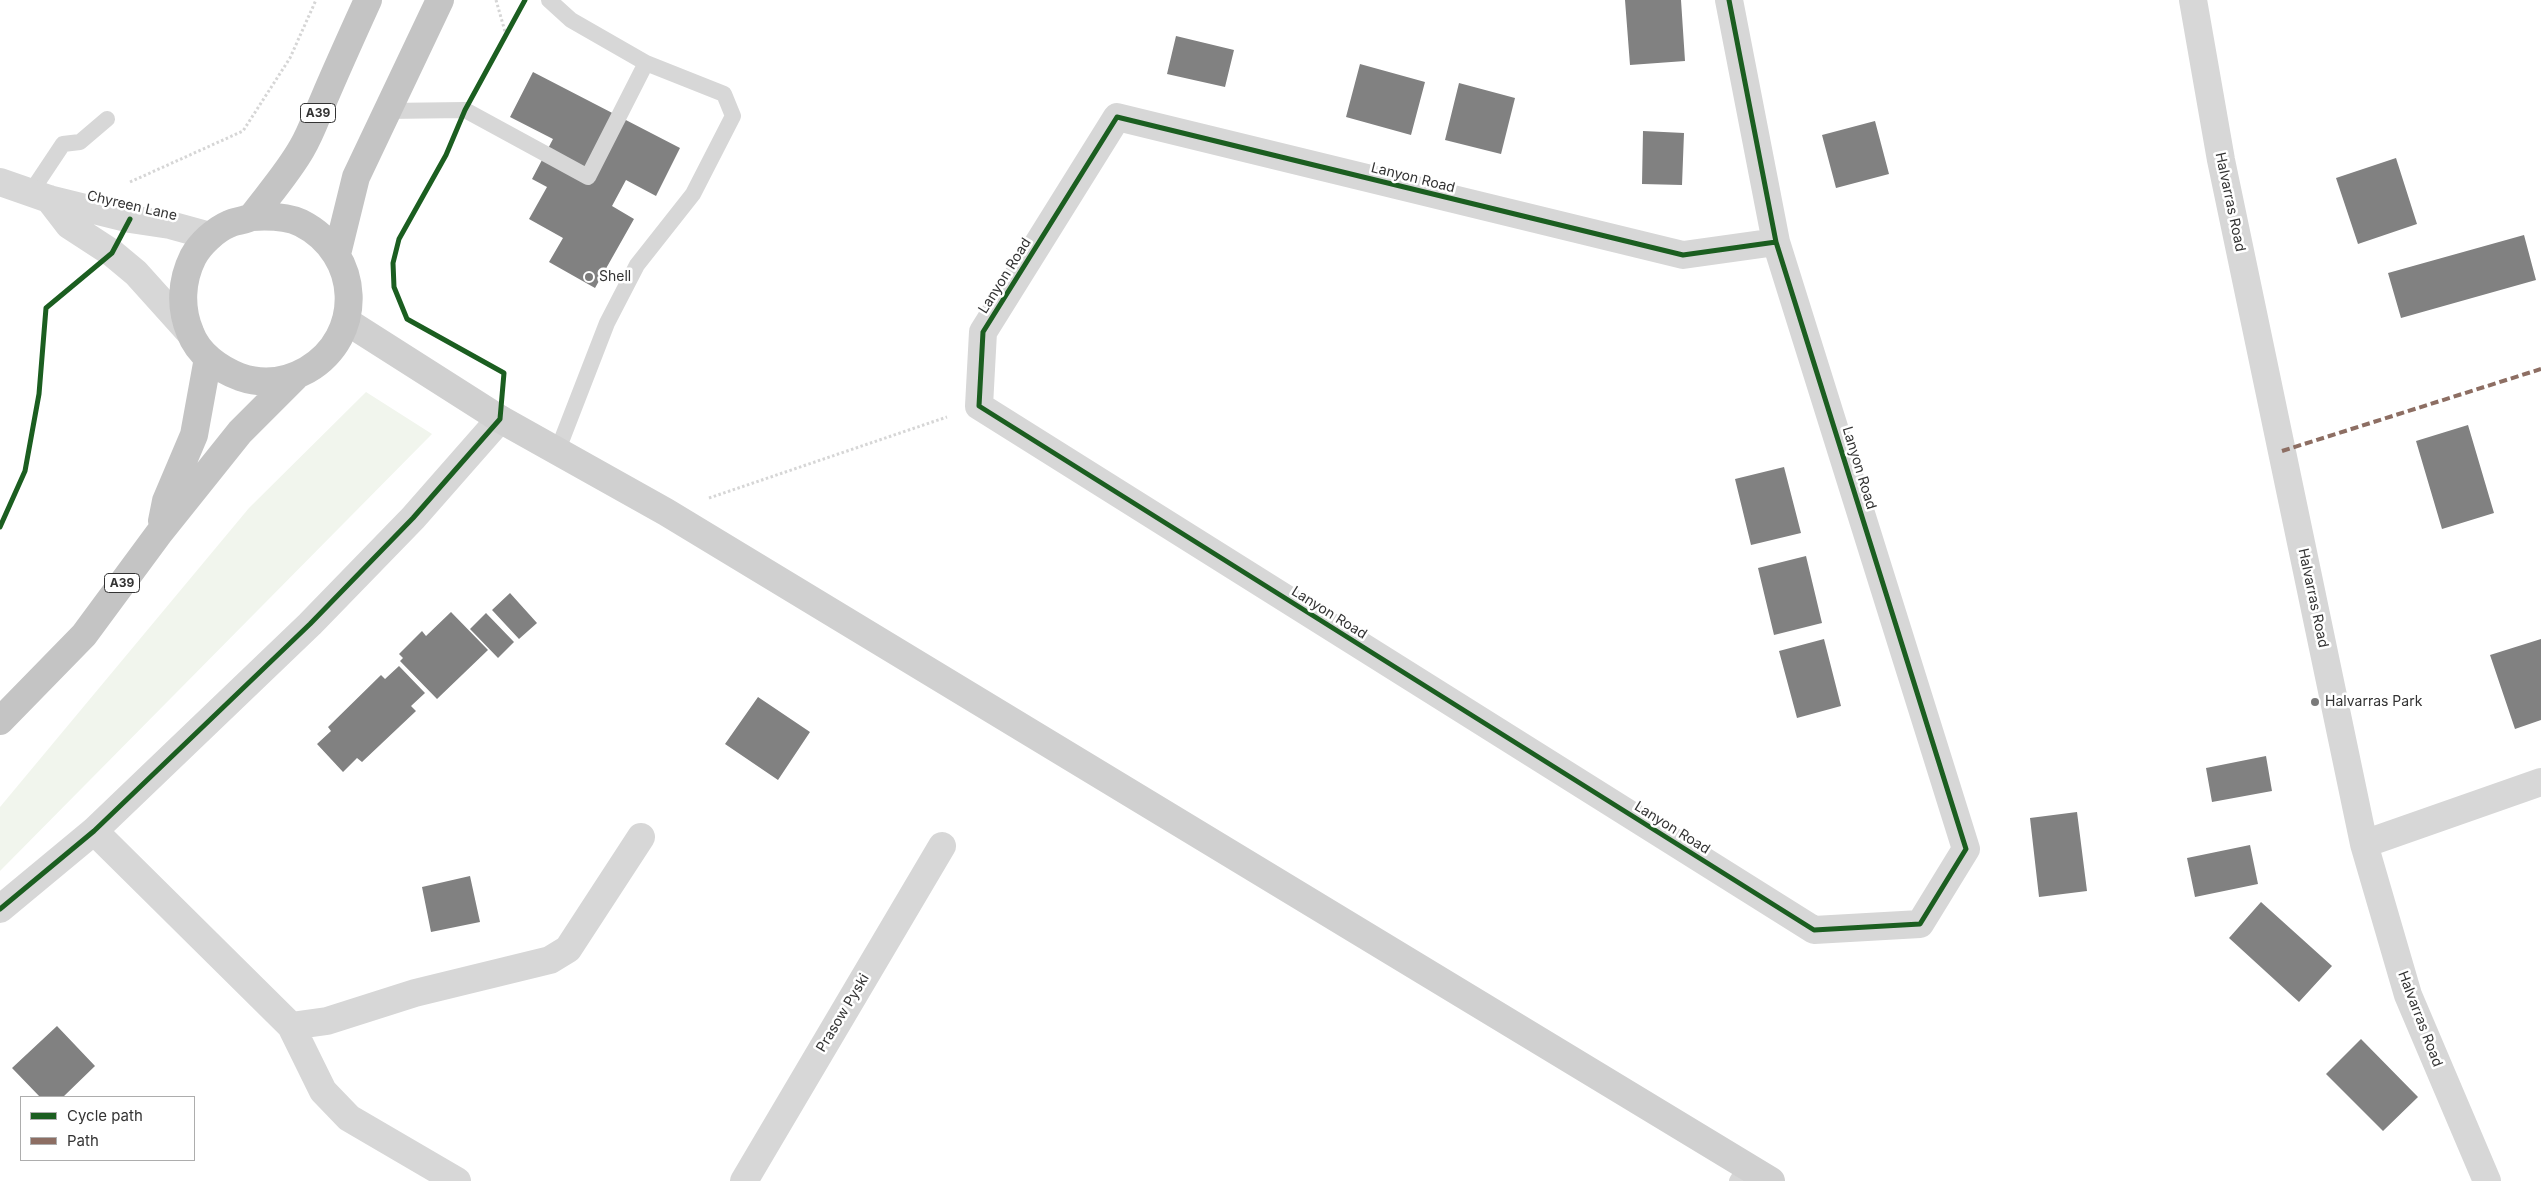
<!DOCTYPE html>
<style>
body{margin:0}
#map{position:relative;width:2541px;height:1181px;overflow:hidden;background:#fff;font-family:Inter,sans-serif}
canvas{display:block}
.legend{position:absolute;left:20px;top:1096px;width:175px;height:65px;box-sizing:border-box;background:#fff;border:1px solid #adadad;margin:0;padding:6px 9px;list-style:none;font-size:15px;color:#333}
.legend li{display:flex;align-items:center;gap:10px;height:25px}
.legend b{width:25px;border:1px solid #adadad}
</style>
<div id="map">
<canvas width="2541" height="1181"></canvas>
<ul class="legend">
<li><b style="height:6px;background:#1b5e20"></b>Cycle path</li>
<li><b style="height:6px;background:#8d6e63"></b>Path</li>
</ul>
</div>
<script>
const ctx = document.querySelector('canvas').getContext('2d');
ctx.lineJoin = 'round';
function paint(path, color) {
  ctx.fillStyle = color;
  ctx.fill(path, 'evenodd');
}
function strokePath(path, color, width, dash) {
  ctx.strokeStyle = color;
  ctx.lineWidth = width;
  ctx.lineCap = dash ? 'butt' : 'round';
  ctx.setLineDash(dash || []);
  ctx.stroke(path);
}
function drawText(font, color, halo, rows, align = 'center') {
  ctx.font = font + ' Inter,sans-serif';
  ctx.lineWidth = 5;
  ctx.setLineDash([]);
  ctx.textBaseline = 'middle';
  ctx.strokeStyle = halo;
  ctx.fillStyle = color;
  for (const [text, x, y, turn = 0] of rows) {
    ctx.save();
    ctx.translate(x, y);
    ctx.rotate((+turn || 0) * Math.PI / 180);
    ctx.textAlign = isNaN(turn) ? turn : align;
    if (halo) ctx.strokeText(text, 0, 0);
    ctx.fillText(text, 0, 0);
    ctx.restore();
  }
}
paint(new Path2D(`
 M366,392L432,434L0,871V807L249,508Z`), '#f1f5ed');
paint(new Path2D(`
 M1625,0H1681L1685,61L1630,65Z
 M1176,36L1234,50L1225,87L1167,74Z
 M1360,64L1425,82L1411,135L1346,117Z
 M533,72L680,148L656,196L626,180L612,206L634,219L595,288L549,262L563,238L529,219L547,187L532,179L553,139L510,117Z
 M1459,83L1515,98L1501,154L1445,140Z
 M1875,121L1889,174L1836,188L1822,135Z
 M1643,131L1684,133L1682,185L1642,184Z
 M2396,158L2417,224L2358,244L2336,178Z
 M2524,235L2536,280L2401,318L2388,273Z
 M2468,425L2494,513L2442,529L2416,441Z
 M1784,467L1801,533L1751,545L1735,479Z
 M1806,556L1822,623L1774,635L1758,568Z
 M510,593L537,623L519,639L492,610Z
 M451,612L488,650L437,699L400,661L403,658L399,654L422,631L426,636Z
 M486,613L514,642L498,658L470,629Z
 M1824,639L1841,706L1797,718L1779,651Z
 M2541,639V720L2515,729L2490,655Z
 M399,666L425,693L411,706L416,711L362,762L357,758L343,772L317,744L331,731L328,727L381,675L385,679Z
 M758,697L810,732L778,780L725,744Z
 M2266,756L2272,791L2212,802L2206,768Z
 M2077,812L2087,891L2039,897L2030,818Z
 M2250,845L2258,884L2195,897L2187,858Z
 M470,876L480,922L431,932L422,887Z
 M2261,902L2332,966L2299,1002L2229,938Z
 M57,1026L95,1066L63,1097H40L12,1068Z
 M2361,1039L2418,1097L2383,1131L2326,1074Z`), '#818181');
strokePath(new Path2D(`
 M496,0L506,35
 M130,182L243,131L290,58L316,0
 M709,498L947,417`), '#d6d6d6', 3, [2.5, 2.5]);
strokePath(new Path2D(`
 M386,111L465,110L588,177L646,63L571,20L549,0
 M31,192L63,144L80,142L107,119
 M557,452L607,323L637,265L693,194L733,116L724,94L646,63
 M1737,1181L1746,1166`), '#d7d7d7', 16);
strokePath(new Path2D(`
 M1729,0L1776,242L1966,849L1920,924L1814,930L979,406L983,332L1117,117L1683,255L1776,242
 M2193,0L2221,160L2364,844L2408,995L2487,1181
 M0,182L49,199L130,219L170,225L210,236
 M49,199L69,225L112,253L136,273L190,333
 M94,831L291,1026L327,1021L415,993L550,960L568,949L641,837
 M2364,844L2541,782
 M0,909L94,831L310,624L413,518L500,419
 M291,1026L323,1091L349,1118L457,1181
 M744,1181L942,846`), '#d7d7d7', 28);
strokePath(new Path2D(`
 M346,321L500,419L666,512L1771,1181`), '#d0d0d0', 28);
strokePath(new Path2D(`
 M252,217C268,216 286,216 301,223C362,254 365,336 307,370C286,382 263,385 240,377C219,369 198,354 190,332C180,308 181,281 193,257C200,244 215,230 229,224C237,220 249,221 254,214C270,193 289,171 302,148C311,133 317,115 324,99C338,66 353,33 368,0
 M337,254L356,177L440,0
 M162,521L166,501L194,435L208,358
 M0,721L84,635L160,532L240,432L295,377`), '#c4c4c4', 28);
strokePath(new Path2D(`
 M2282,451L2541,369`), '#8d6e63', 4, [8, 4]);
strokePath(new Path2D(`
 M1729,0L1776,242L1966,849L1920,924L1814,930L979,406L983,332L1117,117L1683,255L1776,242
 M0,527L25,471L39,394L46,308L112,253L130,219
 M0,909L94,831L310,624L413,518L500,419L504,373L407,319L394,287L393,263L399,239L446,155L465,110L525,0`), '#1b5e20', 5);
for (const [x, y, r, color] of [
 [589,277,5,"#7a7a7a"],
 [2315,702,5,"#7a7a7a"]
]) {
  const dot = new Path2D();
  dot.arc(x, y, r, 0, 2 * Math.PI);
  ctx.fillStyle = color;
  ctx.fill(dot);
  strokePath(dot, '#fff', 2);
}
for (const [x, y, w] of [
 [318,113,35],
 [122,583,35]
]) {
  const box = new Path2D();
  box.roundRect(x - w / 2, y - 9.5, w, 19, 4);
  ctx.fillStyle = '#fff';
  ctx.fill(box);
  strokePath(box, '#333', 1);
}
drawText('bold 12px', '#333', null, [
 ["A39",318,113],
 ["A39",122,583]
]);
drawText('14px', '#333', '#fff', [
 ["Lanyon Road",1413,178,14],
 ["Halvarras Road",2230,202,78],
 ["Chyreen Lane",132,206,13],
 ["Lanyon Road",1005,276,-58],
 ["Lanyon Road",1859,468,73],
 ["Halvarras Road",2313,598,78],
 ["Lanyon Road",1329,613,32],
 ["Lanyon Road",1672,828,32],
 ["Prasow Pyski",843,1013,-59],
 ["Halvarras Road",2420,1019,69]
]);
drawText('14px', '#333', '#fff', [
 ["Shell",599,277],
 ["Halvarras Park",2325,702]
], 'left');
</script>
